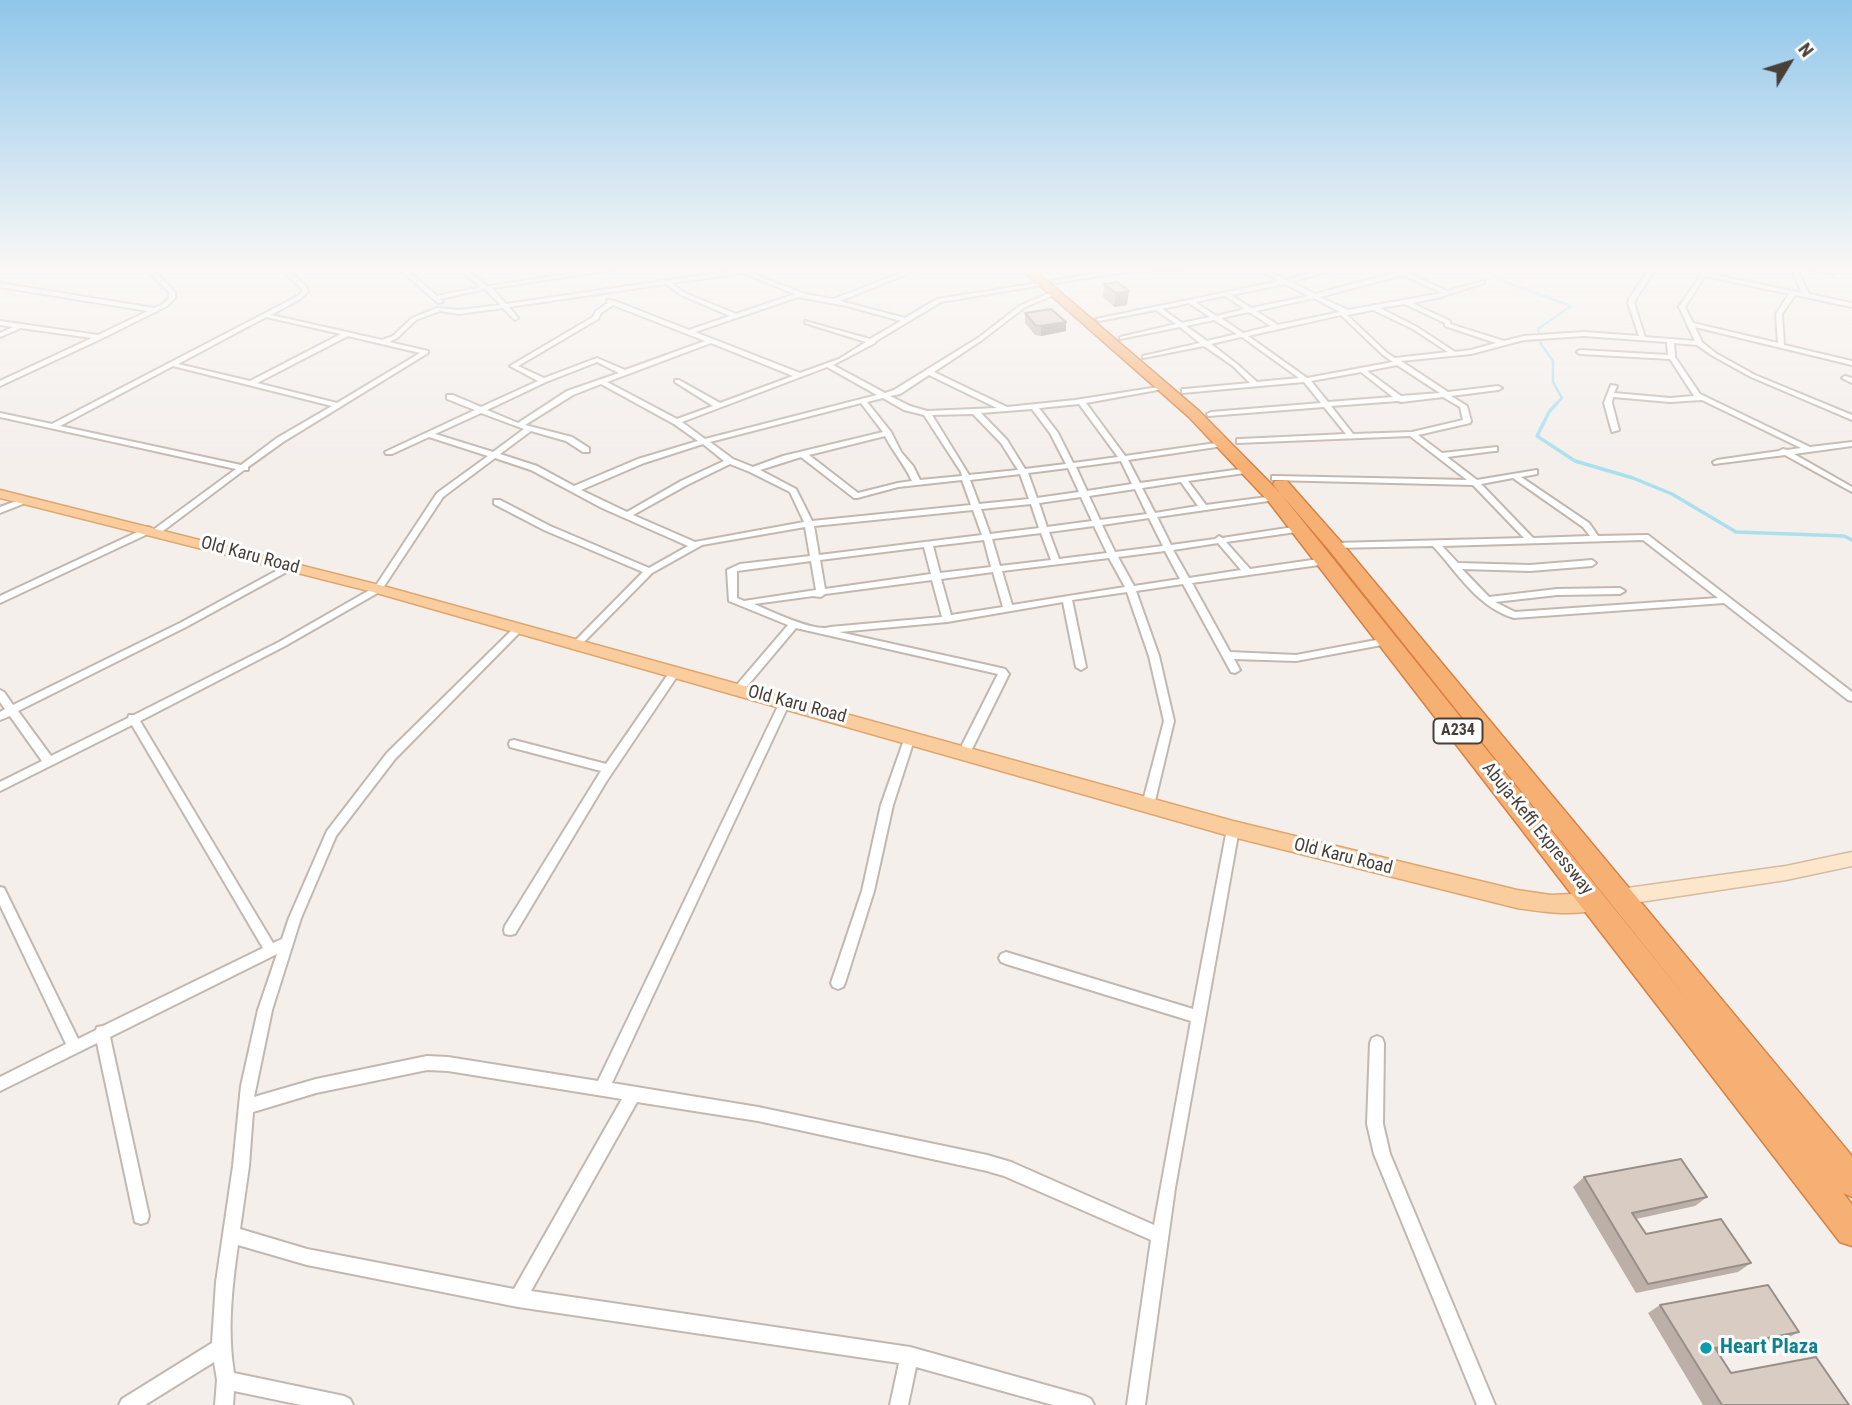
<!DOCTYPE html>
<style>
body{margin:0}
#map{position:relative;width:1852px;height:1405px;overflow:hidden;background:#f4efeb;font-family:"Roboto Condensed",sans-serif}
canvas{display:block}
.north{position:absolute;left:1754px;top:28px;width:70px;height:70px;-webkit-text-stroke:5px #fff;paint-order:stroke;rotate:52deg;font-size:19px;font-weight:700;line-height:28px;text-align:center;color:#483f39}
.north::after{content:'';display:block;margin:auto;width:24px;height:32px;background:#483f39;clip-path:polygon(50% 0,100% 100%,50% 72%,0 100%)}
</style>
<div id="map">
<canvas width="1852" height="1405"></canvas>
<div class="north">N</div>
</div>
<script>
const ctx = document.querySelector('canvas').getContext('2d');
ctx.lineJoin = 'round';
function strokePath(path, color, width, dash) {
  ctx.strokeStyle = color;
  ctx.lineWidth = width;
  ctx.lineCap = dash ? 'butt' : 'round';
  ctx.setLineDash(dash || []);
  ctx.stroke(path);
}
function paint(path, color) {
  ctx.fillStyle = color;
  ctx.fill(path, 'evenodd');
}
function drawText(font, color, halo, rows, align = 'center') {
  ctx.font = font + ' "Roboto Condensed",sans-serif';
  ctx.lineWidth = 6;
  ctx.setLineDash([]);
  ctx.textBaseline = 'middle';
  ctx.strokeStyle = halo;
  ctx.fillStyle = color;
  for (const [text, x, y, turn = 0] of rows) {
    ctx.save();
    ctx.translate(x, y);
    ctx.rotate((+turn || 0) * Math.PI / 180);
    ctx.textAlign = isNaN(turn) ? turn : align;
    if (halo) ctx.strokeText(text, 0, 0);
    ctx.fillText(text, 0, 0);
    ctx.restore();
  }
}
strokePath(new Path2D(`
 M1482,268L1503,281L1571,306L1538,329L1541,344L1553,361V382L1562,398L1555,405`), '#aae0ee', 2.5);
strokePath(new Path2D(`
 M1557,403L1549,412L1537,436L1575,461L1633,478L1672,494L1736,532L1844,536L1852,540`), '#aae0ee', 3.5);
const street = new Path2D(`
 M145,268H152L175,292V298L167,306L103,338L0,386V381L92,338L21,328L0,337V333L13,327L0,325V321L98,335L148,311L0,287V283L154,308L163,304L169,298V292Z
 M279,268H286L306,286L308,292L300,299L271,315L382,340L393,336L412,318L437,308L459,310L501,305L485,289L440,299L443,302L438,303L398,268H405L437,296L481,287L456,268H463L488,286L608,268H625L492,288L506,304L751,268H768L749,272L805,294L833,299L913,268H922L840,301L905,318L937,299L1045,282L1046,283L1043,285L941,302L876,341L875,343L833,365L885,393L894,390L978,338L1021,305L1052,292H1056V294L1025,307L982,340L934,372L1007,407L1075,400L1165,386L1167,387L1163,389L1086,403L1125,456L1223,442L1227,444L1223,446L1128,460L1140,483L1249,468H1252V472L1188,481L1206,505L1275,496L1279,498L1275,500L1157,517L1171,545L1215,539L1219,536L1222,538L1300,526L1303,527V531L1226,542L1250,569L1326,558L1330,561L1326,564L1192,583L1230,652L1296,655L1387,638L1390,639L1392,641L1387,644L1296,661L1234,659L1240,670L1235,673L1231,672L1183,584L1136,591L1159,656L1174,721L1154,805L1152,808H1144L1142,805L1164,721L1149,656L1127,592L1072,600L1086,667L1081,670L1076,667L1063,602L947,622L839,632L1001,668L1005,669L1009,674L970,753L968,756H960L958,753L998,674L796,628L743,691H735L734,689L735,687L788,625L729,601L727,570L740,564L810,556L805,527L702,545L652,573L579,647H573L571,645L573,643L643,572L544,530L494,504V500H500L550,526L649,568L688,546L602,508L531,470L495,458L443,497L381,591L285,646L140,721L273,943L282,939L289,918L327,831L387,753L515,627L518,626L523,629L395,759L336,836L301,918L272,1010L254,1097L316,1079L427,1056L448,1057L598,1081L780,702L785,698L789,699L790,702L612,1083L758,1107L987,1155L1011,1162L1154,1225L1191,1021L1006,964L1001,962L999,958L1001,954L1006,952L1193,1009L1227,829L1229,826L1233,824L1237,826L1239,829L1175,1188L1145,1405H1127L1151,1240L1004,1176L987,1171L758,1121L637,1102L531,1291L910,1347L1085,1396L1091,1399L1094,1405H1053L916,1367L908,1405H890L899,1363L518,1307L307,1265L238,1245C232,1287 227,1330 234,1373L344,1396L350,1399L353,1405H301L234,1391L233,1405H215L217,1380L214,1362L145,1405H119L122,1399L212,1343L216,1282L233,1166L241,1086L258,1010L277,954L110,1037L149,1216L147,1222L141,1224L135,1222L97,1043L0,1091V1077L66,1044L0,905V887L4,888L78,1039L96,1030L97,1027L103,1026L263,948L132,725L0,791V782L42,761L10,716L0,720V712L5,709L0,702V690L4,692L13,705L180,623L289,564L292,565L294,567L292,569L186,627L18,711L51,756L128,718L129,715H134L279,642L375,587L437,493L488,456L429,437L392,454H386L385,452L475,410L447,399V395H453L481,407L538,381L510,366L593,317L596,311L608,303L607,300L615,301L689,330L730,316L681,295L666,284L509,307L518,318L515,320L503,308L459,314L440,311L416,320L397,338L389,342L428,351V353L283,442L248,467V470H244L159,534H153L152,532L0,603V596L146,528L149,527L153,530L236,469L0,417V413L52,424L296,297L302,292L301,288ZM743,273L795,294L736,314L685,293L672,283ZM798,297L847,306L901,321L870,339L805,321V323L866,342L839,359L800,373L695,332ZM613,305L705,341L625,370L597,358L544,378L518,366L598,319L601,313ZM266,317L341,334L250,381L178,364ZM348,336L420,353L337,403L257,383ZM711,343L793,376L720,403L679,380H675V382L713,406L677,419L607,382ZM597,362L619,373L567,391L518,423L487,410L546,382ZM173,366L332,406L277,438L241,465L60,426ZM827,367L877,395L705,439L682,422ZM929,375L997,408L927,411L910,406L890,396L900,394ZM601,384L674,424L698,441L638,459L574,486L537,466L500,454L531,431L566,441L583,452H589V448L572,437L525,425L573,395ZM883,398L904,410L924,415L961,472L962,476L920,480L913,466L901,452L891,432L867,402ZM861,403L883,432L783,456L753,467L733,459L710,442ZM1079,404L1118,457L1073,463L1058,433L1039,408ZM1032,409L1050,433L1066,464L1025,469L1007,440L981,413ZM481,413L524,429L493,452L435,434ZM973,414L1001,443L1018,470L969,475L932,415ZM885,436C893,452 905,465 912,481L898,483L858,493L809,455ZM703,444L724,461L681,481L627,512L581,490L644,463ZM801,457L854,498H857L898,487L962,480L971,505L812,521L796,489L760,470ZM1121,461L1132,484L1087,491L1076,467ZM730,464L750,472L790,492L804,522L695,542L633,515L687,485ZM1068,468L1079,492L1037,498L1028,473ZM1020,474L1029,499L979,504L970,480ZM1181,482L1198,506L1155,513L1142,488ZM1135,489L1147,514L1100,520L1089,496ZM1081,497L1092,521L1047,527L1039,503ZM1031,504L1039,528L990,534L981,509ZM973,510L982,535L819,555L814,526ZM1149,518L1163,546L1115,552L1102,525ZM1094,526L1107,553L1059,559L1049,532ZM1041,533L1051,560L1000,566L992,539ZM984,540L991,567L940,573L933,546ZM1218,543L1241,570L1189,578L1173,550ZM924,547L931,574L825,589L820,560ZM1165,551L1180,579L1134,586L1118,557ZM1109,558L1125,587L1012,605L1002,571ZM811,561L816,590L744,601L737,598V571ZM993,572L1003,607L951,615L941,579ZM932,580L942,617L830,627C816,633 770,611 754,604L813,596L821,597L825,594ZM427,1070L448,1071L622,1099L514,1289L307,1249L240,1229L249,1166L253,1112L316,1093Z
 M1126,268H1226L1133,271L1054,283L1051,281Z
 M1255,268H1263L1286,280L1328,268H1339L1291,282L1315,294L1413,268H1424L1409,273L1447,291L1484,281V283L1437,298L1412,303L1450,321V324L1504,341L1524,336L1584,332L1639,336L1628,303L1629,299L1650,268H1656L1636,299L1634,303L1645,337L1695,341L1679,307L1699,278L1702,268H1708L1706,273L1802,293L1790,268H1796L1809,294L1852,303V307L1795,295L1782,314L1784,345L1852,361V365L1695,327L1702,342L1717,354L1755,375L1852,415V420L1751,377L1713,356L1697,345L1674,343L1675,357L1700,394L1810,447L1852,442V446L1794,454L1852,487V492L1785,455L1714,464L1713,462L1717,460L1779,451L1783,449L1787,450L1801,448L1702,400L1670,402L1613,397L1612,403L1619,430L1612,432L1604,403L1611,385L1617,386L1614,393L1670,398L1694,396L1670,359L1580,354L1577,352L1580,350L1668,355L1667,342L1584,336L1524,340L1471,354L1401,361L1448,392L1498,386L1502,388L1498,390L1451,396L1467,406L1471,421L1470,423L1418,435L1442,453L1497,447V451H1494L1447,457L1477,480L1537,470V474L1521,477L1589,523L1598,536L1648,535L1852,692V701L1848,700L1724,603L1514,618C1477,607 1458,573 1433,546L1332,548V544L1335,543L1524,538L1473,485L1272,480V476H1275L1467,480L1410,436L1237,443V439H1240L1346,434L1324,407L1208,416L1207,414L1211,412L1321,403L1304,382L1182,393V389H1185L1250,383L1233,366L1204,346L1143,358V356L1200,343L1180,327L1120,339V337L1176,324L1156,310L1099,321L1096,319L1280,281ZM1403,275L1442,293L1348,310L1320,297ZM1705,276L1789,294L1776,314L1778,343L1693,323L1685,307ZM1285,284L1309,296L1251,308L1231,295ZM1225,296L1245,309L1216,316L1195,302ZM1314,298L1340,312L1278,325L1256,311ZM1189,303L1210,317L1182,323L1162,309ZM1405,304L1445,323V326L1496,343L1471,350L1455,352L1417,327L1380,308ZM1373,310L1413,329L1448,352L1395,358L1387,353L1347,315ZM1249,312L1271,326L1243,333L1221,318ZM1341,315L1383,355L1393,362L1307,378L1248,336ZM1214,320L1237,334L1207,341L1186,326ZM1241,337H1242L1299,378L1257,382L1237,364L1211,344ZM1397,365L1440,393L1401,396L1367,371ZM1361,372L1393,397L1328,402L1311,381ZM1443,397L1460,407L1463,420L1412,432L1353,434L1331,406L1398,401L1401,402ZM1513,478L1583,527L1590,536L1533,538L1481,484ZM1643,540L1718,598L1515,612L1495,602L1557,595L1620,594L1625,591L1620,588L1557,589L1489,597L1462,569L1530,571L1592,566L1596,563L1592,560L1530,565L1458,563L1442,546Z
 M1804,268L1830,270V268H1836V272L1833,274Z
 M1845,376L1852,378V383L1842,378Z
 M25,498L29,500L28,502L0,513V507Z
 M675,669L680,672L606,782L515,934L510,935L505,934L504,930L505,926L601,771L510,747L509,744L510,741L514,740L606,764L671,670Z
 M910,733L915,737L893,805L874,891L845,983L843,987L838,989L833,987L831,983L862,891L881,805L905,737Z
 M1377,1036L1382,1038L1384,1043L1383,1124L1390,1154L1495,1405H1477L1374,1154L1367,1124L1370,1043L1372,1038Z`);
const secondary = new Path2D(`
 M1852,852V866L1786,880L1620,905L1613,902L1611,897L1613,892L1620,889L1786,866Z`);
const primary = new Path2D(`
 M0,490L383,586L1233,821L1517,890L1551,895L1595,893L1602,896L1606,902L1602,908C1576,917 1544,912 1517,908L1233,837L373,592L0,498Z`);
const highway = new Path2D(`
 M1020,268H1032L1199,411L1281,494L1691,1004L1329,550L1275,487L1273,484L1275,481H1287L1341,542L1852,1156V1197L1843,1193L1852,1204V1246L1840,1242L1269,502L1189,417Z`);
strokePath(street, '#c3b8b0', 4);
strokePath(secondary, '#d5bb9f', 3);
strokePath(primary, '#dfa66e', 3);
strokePath(highway, '#d78142', 3);
paint(street, '#fff');
paint(secondary, '#fce7cd');
paint(primary, '#facd9e');
paint(highway, '#f7b073');
paint(new Path2D(`
 M1117,282L1127,305L1114,307L1103,297L1104,284Z
 M1025,313L1066,331L1041,336L1035,335L1025,323Z
 M1584,1177L1707,1197L1695,1206L1636,1219L1646,1234L1751,1263L1738,1272L1636,1293L1573,1187Z
 M1660,1305L1799,1332L1784,1340L1718,1352L1731,1373L1849,1405H1703L1648,1313Z`), '#bbafa8');
paint(new Path2D(`
 M1129,291L1127,305L1114,307L1116,293Z
 M1066,322V331L1041,336V326Z`), '#988f88');
const building = new Path2D(`
 M1117,282L1129,291L1116,293L1104,284Z
 M1051,309L1066,322L1041,326L1035,325L1025,313Z
 M1681,1159L1707,1197L1632,1213L1646,1234L1721,1219L1751,1263L1648,1284L1584,1177Z
 M1768,1285L1799,1332L1715,1348L1731,1373L1816,1357L1849,1405H1722L1660,1305Z`);
paint(building, '#d9ccc3');
strokePath(building, '#988f88', 2);
const sky = ctx.createLinearGradient(0, 0, 0, 465);
sky.addColorStop(0, '#8fc6ea');
sky.addColorStop(0.58, '#faf8f6');
sky.addColorStop(1, '#faf8f600');
ctx.fillStyle = sky;
ctx.fillRect(0, 0, 1852, 465);
for (const [x, y, r, color] of [
 [1706,1348,7,"#0f9aa8"]
]) {
  const dot = new Path2D();
  dot.arc(x, y, r, 0, 2 * Math.PI);
  ctx.fillStyle = color;
  ctx.fill(dot);
  strokePath(dot, '#fff', 2.5);
}
for (const [x, y, w] of [
 [1458,731,49]
]) {
  const box = new Path2D();
  box.roundRect(x - w / 2, y - 12.5, w, 25, 5);
  ctx.fillStyle = '#fff';
  ctx.fill(box);
  strokePath(box, '#483f39', 2);
}
drawText('bold 16px', '#483f39', null, [
 ["A234",1458,731]
]);
drawText('18px', '#483f39', '#fff', [
 ["Old Karu Road",250,556,15],
 ["Old Karu Road",797,705,15],
 ["Abuja-Keffi Expressway",1537,829,51],
 ["Old Karu Road",1343,857,14]
]);
drawText('bold 21px', '#0d838f', '#fff', [
 ["Heart Plaza",1720,1348]
], 'left');
</script>
